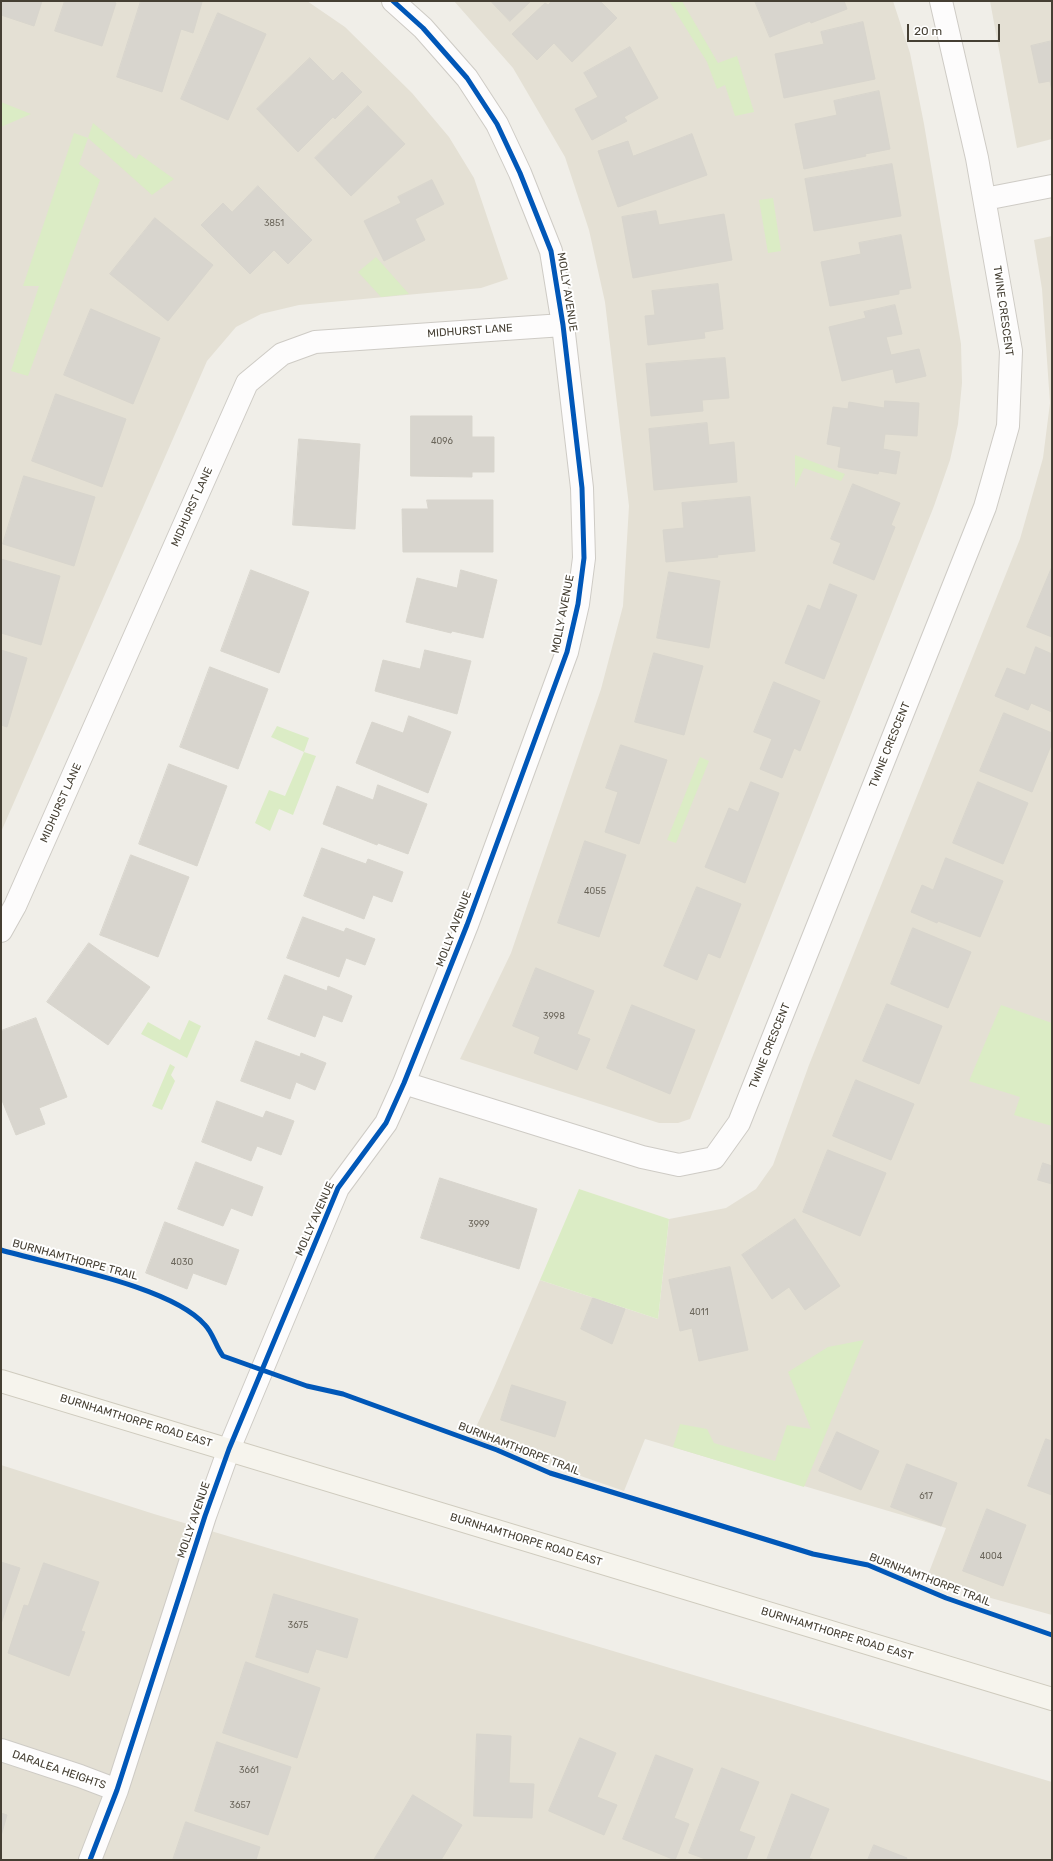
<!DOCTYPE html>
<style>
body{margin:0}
#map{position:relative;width:1053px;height:1861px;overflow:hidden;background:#f0eee8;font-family:Rubik,sans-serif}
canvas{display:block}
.frame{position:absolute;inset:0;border:2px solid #453f33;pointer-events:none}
.scale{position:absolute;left:907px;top:24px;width:93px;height:18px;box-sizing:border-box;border:2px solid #453f33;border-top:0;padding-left:5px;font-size:12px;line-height:14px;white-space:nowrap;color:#453f33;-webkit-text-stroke:3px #fff;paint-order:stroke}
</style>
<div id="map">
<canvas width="1053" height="1861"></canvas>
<div class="frame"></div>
<div class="scale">20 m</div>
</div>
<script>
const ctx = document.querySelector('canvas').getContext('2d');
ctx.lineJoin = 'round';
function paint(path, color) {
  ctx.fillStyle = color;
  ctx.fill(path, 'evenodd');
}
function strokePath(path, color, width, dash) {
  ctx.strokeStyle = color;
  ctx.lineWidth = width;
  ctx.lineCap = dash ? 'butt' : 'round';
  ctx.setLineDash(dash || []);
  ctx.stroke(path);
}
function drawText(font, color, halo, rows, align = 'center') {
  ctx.font = font + ' Rubik,sans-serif';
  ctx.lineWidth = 4;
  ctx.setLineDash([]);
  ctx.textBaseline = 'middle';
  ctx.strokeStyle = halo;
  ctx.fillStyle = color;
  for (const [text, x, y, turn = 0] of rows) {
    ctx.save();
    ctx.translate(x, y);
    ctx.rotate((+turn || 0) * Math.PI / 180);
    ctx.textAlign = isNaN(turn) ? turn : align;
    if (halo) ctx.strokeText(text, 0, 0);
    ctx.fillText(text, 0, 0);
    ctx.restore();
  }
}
paint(new Path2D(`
 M1,1H307L345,27L412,93L449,137L474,178L508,279L481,288L299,305L261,314L236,327L207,361L1,832Z
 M454,1H893L910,53L924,124L961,344L962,383L958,424L950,460L934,506L690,1119L678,1123H659L460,1059L511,953L601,689L623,606L629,506L605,302L589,230L565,157L513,68Z
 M990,1H1052V139L1017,148Z
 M1052,236V1615L926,1580L946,1528L645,1439L624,1491L471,1438L494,1388L540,1280L658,1319L669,1219L726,1208L756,1189L773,1165L809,1065L1020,539L1043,458L1050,403L1042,289L1034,240Z
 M1,1465L154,1514L1052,1782V1860H1Z`), '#e4e0d4');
paint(new Path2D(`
 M669,1H682L718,63L737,56L754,112L735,116L725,85L717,89L707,62Z
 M1,102L31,114L1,127Z
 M93,123L136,159L139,154L174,179L152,195L88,138L79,164L100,180L28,376L11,371L39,286H23L74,133L88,138Z
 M773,198L781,251L768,253L759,200Z
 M376,257L409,294L381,297L358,272Z
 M795,455L845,474L841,481L804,468L795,488Z
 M277,726L309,738L304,752L316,756L293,815L279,809L270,831L255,823L269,790L285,796L304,752L271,737Z
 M700,757L709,761L676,843L667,840Z
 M1001,1005L1052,1023V1126L1014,1115L1020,1097L969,1081Z
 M189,1020L201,1026L187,1058L141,1034L148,1022L180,1040Z
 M170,1064L175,1067L171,1075L175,1081L162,1110L152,1106Z
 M579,1189L669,1219L658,1319L540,1280Z
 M864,1340L804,1487L673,1447L680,1424L707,1429L714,1443L775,1461L787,1425L811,1429L788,1372L828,1347Z`), '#dbecc5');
const building = new Path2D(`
 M1,1H42L34,26L1,15Z
 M65,1H111L116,3L102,46L55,31Z
 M141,1L202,2L193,33L181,29L162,92L117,77Z
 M491,1H531L510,21Z
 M552,1H600L617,18L572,62L554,43L537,60L512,34L545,3L548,5Z
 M755,1H844L847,9L811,23L810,21L770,37Z
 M218,13L266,34L228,120L181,99Z
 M863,22L875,79L784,98L775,54L824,44L821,32Z
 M1052,41V91L1050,81L1039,83L1031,46Z
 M630,47L658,98L624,117L627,121L592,140L575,109L598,97L584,73Z
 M310,58L333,81L342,72L362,92L335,119L333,117L298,152L257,109Z
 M879,91L890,149L865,154L866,156L804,169L795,124L837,115L834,101Z
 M368,106L405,144L351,196L315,158Z
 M692,134L707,175L618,207L598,151L628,141L633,156Z
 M892,164L901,216L814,231L805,179Z
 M432,180L444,204L415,219L425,240L384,261L364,221L401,203L398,197Z
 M258,186L312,240L288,264L274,250L250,274L201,225L223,203L232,212Z
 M656,211L659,225L724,214L732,260L633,278L622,217Z
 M155,218L213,265L168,321L110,274Z
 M901,235L911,288L899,290V294L830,306L821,262L861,254L859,243Z
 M718,284L723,329L704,332L705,338L648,345L645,316L655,315L652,291Z
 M895,305L902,334L886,337L891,355L919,349L926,376L896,383L893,369L842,381L829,327L866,318L864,312Z
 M91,309L160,338L133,404L64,375Z
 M725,358L729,398L702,400L703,411L651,416L646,364Z
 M56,394L126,419L102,487L32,461Z
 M885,401L919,403L917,436L885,434L883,449L900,452L896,474L879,471L878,474L838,467L841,447L827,444L833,407L848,409L849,402L884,408Z
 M411,416H472V437H494V472H472V477L411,476Z
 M707,423L709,445L734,442L737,482L654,490L649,429Z
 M299,439L360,444L355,529L293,525Z
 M24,476L95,497L74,566L3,544Z
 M853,484L900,503L891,525L895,527L874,580L833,563L841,543L831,539Z
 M750,497L755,551L717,555L718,557L666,562L663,530L684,528L682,503Z
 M427,500H493V552H403L402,509H428Z
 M1,559L60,576L41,645L1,633Z
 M1052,567V637L1027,627Z
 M251,570L309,592L279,673L221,651Z
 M461,570L497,580L483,638L452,631L451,633L406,622L417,578L457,588Z
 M669,572L720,581L709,648L657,638Z
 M830,584L857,595L824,679L785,663L808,605L820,610Z
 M1036,647L1052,654V712L1031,703L1028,710L995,696L1007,668L1025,675Z
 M1,650L27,658L7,727L1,725Z
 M425,650L471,661L457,714L375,691L383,660L420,669Z
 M654,653L703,666L684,735L635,722Z
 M210,667L268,689L238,769L180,747Z
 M774,682L820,701L800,751L794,748L782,778L760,769L772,739L754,732Z
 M1004,713L1052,733V743L1032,792L980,771Z
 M409,716L451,732L428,793L356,763L372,722L403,733Z
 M621,745L667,760L639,844L605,832L618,792L606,788Z
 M169,764L227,786L197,866L139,844Z
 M751,782L779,793L745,883L705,867L729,808L738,812Z
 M978,782L1028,803L1003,864L953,843Z
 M378,785L427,804L408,854L378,843L377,845L323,824L337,786L373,800Z
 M585,841L626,855L599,937L558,923Z
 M322,848L366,864L368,859L403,872L392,902L373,895L364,919L304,896Z
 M131,855L189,877L158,957L100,935Z
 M946,858L1003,881L980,937L938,921L937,923L911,912L922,885L933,890Z
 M697,887L741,904L720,958L708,953L697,980L664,966Z
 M303,917L344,932L346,928L375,939L365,965L346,958L339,977L287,958Z
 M913,928L971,952L948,1008L891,984Z
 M89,943L150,987L108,1045L47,1002Z
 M536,968L594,991L577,1034L590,1039L577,1070L534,1053L540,1037L513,1026Z
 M285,975L327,991L328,986L352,996L342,1022L323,1015L315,1037L268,1019Z
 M887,1004L942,1026L919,1084L863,1061Z
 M632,1005L695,1030L670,1094L607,1068Z
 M36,1018L67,1097L39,1108L45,1124L16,1135L1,1098V1031Z
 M256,1041L300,1057L301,1053L326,1063L315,1090L296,1082L290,1099L241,1081Z
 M856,1080L914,1104L891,1160L833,1136Z
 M217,1101L263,1118L266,1111L294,1121L281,1155L257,1146L251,1161L202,1142Z
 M828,1150L886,1173L860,1236L803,1212Z
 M196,1162L263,1187L252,1216L231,1208L223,1226L178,1209Z
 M1043,1163L1052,1166V1184L1038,1180Z
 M440,1178L537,1209L519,1269L421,1238Z
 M795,1219L840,1286L805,1310L789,1287L772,1299L742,1255Z
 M165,1222L239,1250L226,1285L193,1273L187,1289L146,1273Z
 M730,1267L748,1350L699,1361L692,1328L680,1331L669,1280Z
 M593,1298L625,1309L612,1344L581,1329Z
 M512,1385L566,1402L555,1437L501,1420Z
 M837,1432L879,1451L861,1490L819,1471Z
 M1046,1439L1052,1441V1495L1028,1486Z
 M907,1464L957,1483L941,1526L891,1507Z
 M987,1509L1026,1525L1003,1586L963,1571Z
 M1,1562L20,1568L1,1624Z
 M44,1563L99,1582L81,1631L85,1632L69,1676L8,1653L24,1605L28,1606Z
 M274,1594L358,1619L347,1658L316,1649L308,1673L256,1657Z
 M246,1662L320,1688L297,1758L223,1733Z
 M477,1734L511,1736L509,1783L534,1784L532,1818L474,1816Z
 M580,1738L616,1753L597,1797L617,1805L604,1835L549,1811Z
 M217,1742L291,1767L268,1835L195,1811Z
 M656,1755L693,1769L674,1818L689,1824L675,1860L623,1839Z
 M722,1768L759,1782L739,1831L755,1837L746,1860H708L689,1853Z
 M792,1794L829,1809L809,1858L815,1860H767Z
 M413,1795L462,1825L441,1860H374Z
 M1,1813L7,1815L1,1836Z
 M186,1822L260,1847L256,1860H173Z
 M874,1845L907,1858L906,1860H868Z`);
paint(building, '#d8d5ce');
strokePath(building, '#d8d5cd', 1);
const street = new Path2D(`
 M985,199L1052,186
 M1,931L15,906L247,383L282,354L315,342L563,325
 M404,1083L642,1157L679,1165L714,1158L739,1123L985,507L1008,426L1011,351L977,158L941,1
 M1,1750L80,1776L117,1790
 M90,1860L117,1790L205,1516L229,1449L338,1188L386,1123L404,1083L467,925L567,652L578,604L584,558L582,488L563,325L551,251L520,173L497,124L467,78L423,28L393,1`);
const secondary = new Path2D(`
 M1,1381L1052,1699`);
strokePath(street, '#cecbc5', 24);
strokePath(secondary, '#cfcbbe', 24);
strokePath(street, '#fdfcfc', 22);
strokePath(secondary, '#f6f4ed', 22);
strokePath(new Path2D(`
 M1,1250C52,1265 172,1286 205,1325C213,1333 216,1347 223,1356L307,1386L343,1394L497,1450L550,1473L813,1554L868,1565L946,1598L1052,1635
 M90,1860L117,1790L205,1516L229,1449L338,1188L386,1123L404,1083L467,925L567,652L578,604L584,558L582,488L563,325L551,251L520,173L497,124L467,78L423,28L393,1`), '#0057b8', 5);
drawText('9px', '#6b665b', null, [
 ["3851",274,223],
 ["4096",442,441],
 ["4055",595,891],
 ["3998",554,1016],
 ["3999",479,1224],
 ["4030",182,1262],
 ["4011",699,1312],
 ["617",926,1496],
 ["4004",991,1556],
 ["3675",298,1625],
 ["3661",249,1770],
 ["3657",240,1805]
]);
drawText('11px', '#453f33', '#fff', [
 ["MOLLY AVENUE",567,292,81],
 ["TWINE CRESCENT",1003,311,82],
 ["MIDHURST LANE",470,331,-4],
 ["MIDHURST LANE",192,507,-66],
 ["MOLLY AVENUE",563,614,-79],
 ["TWINE CRESCENT",890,745,-68],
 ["MIDHURST LANE",61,803,-66],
 ["MOLLY AVENUE",454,929,-69],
 ["TWINE CRESCENT",770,1046,-68],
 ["MOLLY AVENUE",315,1219,-66],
 ["BURNHAMTHORPE TRAIL",75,1260,15],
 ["BURNHAMTHORPE ROAD EAST",136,1421,17],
 ["BURNHAMTHORPE TRAIL",519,1449,21],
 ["MOLLY AVENUE",194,1520,-71],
 ["BURNHAMTHORPE ROAD EAST",526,1540,17],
 ["BURNHAMTHORPE TRAIL",930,1580,21],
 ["BURNHAMTHORPE ROAD EAST",837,1634,17],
 ["DARALEA HEIGHTS",59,1770,19]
]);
</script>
